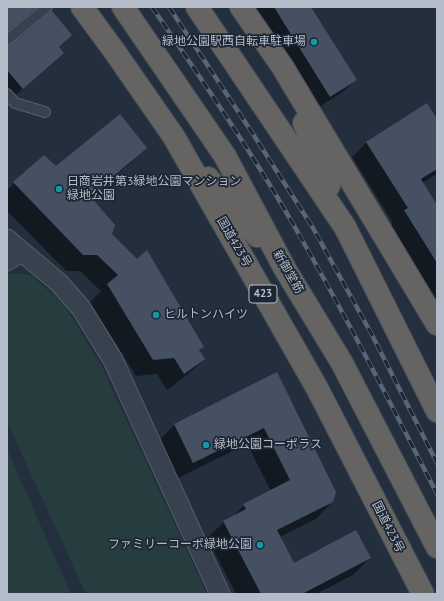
<!DOCTYPE html>
<meta charset="utf-8">
<style>
body{margin:0}
#map{position:relative;width:444px;height:601px;overflow:hidden;background:#242f3e;font-family:"PT Sans",sans-serif}
canvas{display:block}
.frame{position:absolute;inset:0;border:8px solid #b4bcc9;pointer-events:none}
</style>
<div id="map">
<canvas width="444" height="601"></canvas>
<div class="frame"></div>
</div>
<script>
const ctx = document.querySelector('canvas').getContext('2d');
ctx.lineJoin = 'round';
function paint(path, color) {
  ctx.fillStyle = color;
  ctx.fill(path, 'evenodd');
}
function strokePath(path, color, width, dash) {
  ctx.strokeStyle = color;
  ctx.lineWidth = width;
  ctx.lineCap = dash ? 'butt' : 'round';
  ctx.setLineDash(dash || []);
  ctx.stroke(path);
}
function drawText(font, color, halo, rows, align = 'center') {
  ctx.font = font + ' "PT Sans","Noto Sans JP",sans-serif';
  ctx.lineWidth = 3.5;
  ctx.setLineDash([]);
  ctx.textBaseline = 'middle';
  ctx.strokeStyle = halo;
  ctx.fillStyle = color;
  for (const [text, x, y, turn = 0] of rows) {
    ctx.save();
    ctx.translate(x, y);
    ctx.rotate((+turn || 0) * Math.PI / 180);
    ctx.textAlign = isNaN(turn) ? turn : align;
    if (halo) ctx.strokeText(text, 0, 0);
    ctx.fillText(text, 0, 0);
    ctx.restore();
  }
}
paint(new Path2D(`
 M11,273L31,275L64,305L101,365L207,594H86L7,422V276Z
 M7,449L71,594H7Z`), '#263c3f');
paint(new Path2D(`
 M7,7H37L7,33Z
 M256,7H310L355,80L344,91L319,107Z
 M71,35L58,48L63,53L49,66L9,101L7,99V47Z
 M437,121V174L422,183L437,207V298L436,299L390,226L393,223L352,157L367,142Z
 M146,148L129,164L90,197L111,235L203,346L199,351L204,359L187,375L167,390L157,374L136,376L90,302L101,291L80,271H66L7,211V190L44,156L56,168Z
 M276,374L332,502L316,519L280,537L294,564L370,558L353,575L316,594H236L207,538L224,522L231,518L244,505L271,491L247,444L176,479L158,442L174,425Z`), '#0007');
paint(new Path2D(`
 M7,7H37L7,32Z
 M274,7H311L357,80L330,97Z
 M52,11L72,35L59,47L64,53L23,89L7,70V46L11,45Z
 M427,103L437,119V169L421,179L437,205V263L404,210L408,208L366,142Z
 M120,114L147,148L90,196L115,225L112,234L137,259L147,250L204,347L199,350L205,359L184,374L174,358L153,360L107,284L118,275L97,255H83L13,182L44,155L56,166Z
 M277,372L336,492L333,502L277,530L294,563L356,530L371,558L302,594H261L223,521L246,509L243,504L290,480L264,428L193,463L174,424Z`), '#455162');
const service = new Path2D(`
 M7,40L47,7
 M7,94L15,103L45,112`);
const minor = new Path2D(`
 M7,239L59,283L81,308L113,360L220,594
 M7,261L21,252`);
const trunk = new Path2D(`
 M82,7L115,52L174,137L317,388L423,594
 M123,7L225,156L285,269L342,363L437,547
 M197,7L345,227L437,411
 M241,7L282,66L437,324
 M304,123L329,186
 M208,178L257,236`);
strokePath(service, '#565f6c', 12);
strokePath(minor, '#565f6c', 21);
strokePath(trunk, '#434c59', 24);
strokePath(service, '#38414e', 10);
strokePath(minor, '#38414e', 19);
strokePath(trunk, '#656462', 22);
const rail = new Path2D(`
 M152,7C204,83 256,158 301,238C349,322 393,408 437,494
 M169,7L253,134L313,228L371,333L437,463`);
strokePath(rail, '#5a6575', 4.5);
strokePath(rail, '#1d2633', 3, [9]);
for (const [x, y, r, color] of [
 [314,42,4,"#0f9aa8"],
 [59,189,4,"#0f9aa8"],
 [156,315,4,"#0f9aa8"],
 [206,445,4,"#0f9aa8"],
 [260,545,4,"#0f9aa8"]
]) {
  const dot = new Path2D();
  dot.arc(x, y, r, 0, 2 * Math.PI);
  ctx.fillStyle = color;
  ctx.fill(dot);
  strokePath(dot, '#1d2633', 1.5);
}
for (const [x, y, w] of [
 [263,294,28]
]) {
  const box = new Path2D();
  box.roundRect(x - w / 2, y - 9, w, 18, 3);
  ctx.fillStyle = '#1d2633';
  ctx.fill(box);
  strokePath(box, '#b4bcc9', 1);
}
drawText('bold 11px', '#b4bcc9', null, [
 ["423",263,294]
]);
drawText('12px', '#b4bcc9', '#1d2633', [
 ["緑地公園駅西自転車駐車場",306,42,"right"],
 ["日商岩井第3緑地公園マンション",67,182],
 ["緑地公園",67,196],
 ["ヒルトンハイツ",164,315],
 ["緑地公園コーポラス",214,445],
 ["ファミリーコーポ緑地公園",252,545,"right"]
], 'left');
drawText('12px', '#b4bcc9', '#1d2633', [
 ["国道423号",234,242,60],
 ["新御堂筋",288,272,60],
 ["国道423号",388,527,63]
]);
</script>
